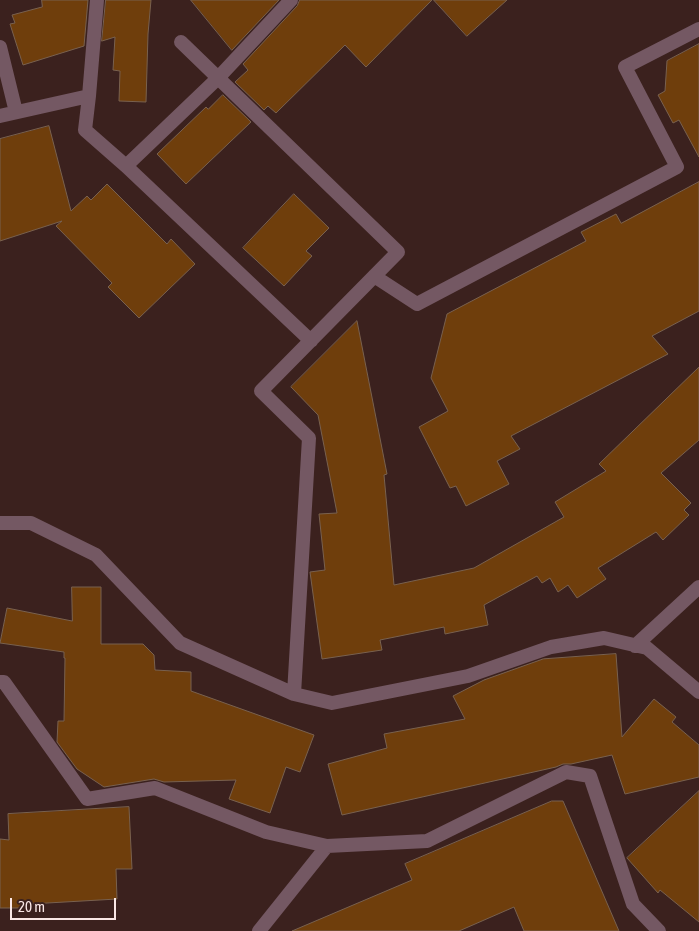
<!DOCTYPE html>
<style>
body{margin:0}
#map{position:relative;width:699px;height:931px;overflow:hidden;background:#3b211e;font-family:"Asap Condensed",sans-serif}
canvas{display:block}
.scale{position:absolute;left:10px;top:898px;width:106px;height:22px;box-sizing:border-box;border:2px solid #fae7e5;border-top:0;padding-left:6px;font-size:15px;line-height:18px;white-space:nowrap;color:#fae7e5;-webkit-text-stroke:4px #3b211e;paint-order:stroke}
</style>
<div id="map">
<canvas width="699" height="931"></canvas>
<div class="scale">20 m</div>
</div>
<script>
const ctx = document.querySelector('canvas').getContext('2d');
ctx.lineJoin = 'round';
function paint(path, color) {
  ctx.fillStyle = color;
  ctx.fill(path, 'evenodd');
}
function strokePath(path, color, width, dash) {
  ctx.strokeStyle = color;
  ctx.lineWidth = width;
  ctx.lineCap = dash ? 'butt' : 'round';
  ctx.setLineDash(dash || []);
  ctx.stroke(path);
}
const building = new Path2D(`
 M42,0H88L84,46L23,65L10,24L15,23L12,15L42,7Z
 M106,0H151L148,34L146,102L119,101L120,71L113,70L115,37L102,41Z
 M191,0H279L232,50Z
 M300,0H432L366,67L345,45L276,113L268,106L264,110L235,82L248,70L243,64L297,6Z
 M434,0H507L467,36Z
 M699,44V157L679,120L673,123L658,95L665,91L667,61Z
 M223,95L251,122L186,184L157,154L206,107L208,109Z
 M49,126L71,211L87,196L91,200L107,184L167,244L171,239L195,264L139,318L108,287L112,283L56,226L62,221L0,241V139Z
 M699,182V311L652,336L668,354L511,436L520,449L497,461L509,484L466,506L456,486L450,488L419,427L448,411L431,378L447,314L586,241L581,232L616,214L621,223Z
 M294,194L329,228L306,251L312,256L284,286L243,248Z
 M357,321L387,474L384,475L394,585L474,568L564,517L555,502L606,471L599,464L699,367V440L661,473L691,503L684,510L689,515L663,540L656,532L598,568L606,579L577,598L568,585L558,592L550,578L542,583L537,576L484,605L488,625L445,634L444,627L380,640L382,650L322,659L310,572L325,570L319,514L337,513L318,415L291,387Z
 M72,587H101V644H143L154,655L155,670L191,672V691L314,735L300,772L286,767L270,813L229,799L236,780L164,782L154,779L104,787L77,769L57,742L58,721H64L65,658H64V652L0,643L7,608L72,621Z
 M616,654L622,737L654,699L676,717L672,722L699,745V777L625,794L612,755L571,764H563L556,767L342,815L328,764L387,748L384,734L465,719L453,696L484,680L543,659Z
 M699,791V922L660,890L658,893L627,858Z
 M552,801H563L619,931H524L514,907L459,931H292L412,880L405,864Z
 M129,807L132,869H116L117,899L30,904V908H0V839L9,840L8,814Z`);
paint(building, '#6f3e0c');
strokePath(building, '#79614f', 1);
strokePath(new Path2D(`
 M181,42L398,252L261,391L309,438L294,694
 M0,47L16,112
 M89,96L85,130L126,166L311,341
 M0,116L89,96L97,0
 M126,166L218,78L291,0
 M374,276L417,304L677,167L625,67L699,29
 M0,523H31L96,555L180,643L294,694L332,703L468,676L551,647L604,638L647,648L699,692
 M635,646L699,587
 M0,682H4L87,799L155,788L266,832L327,846L259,931
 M327,846L427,841L566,772L590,776L633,904L659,931`), '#745863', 14);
</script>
